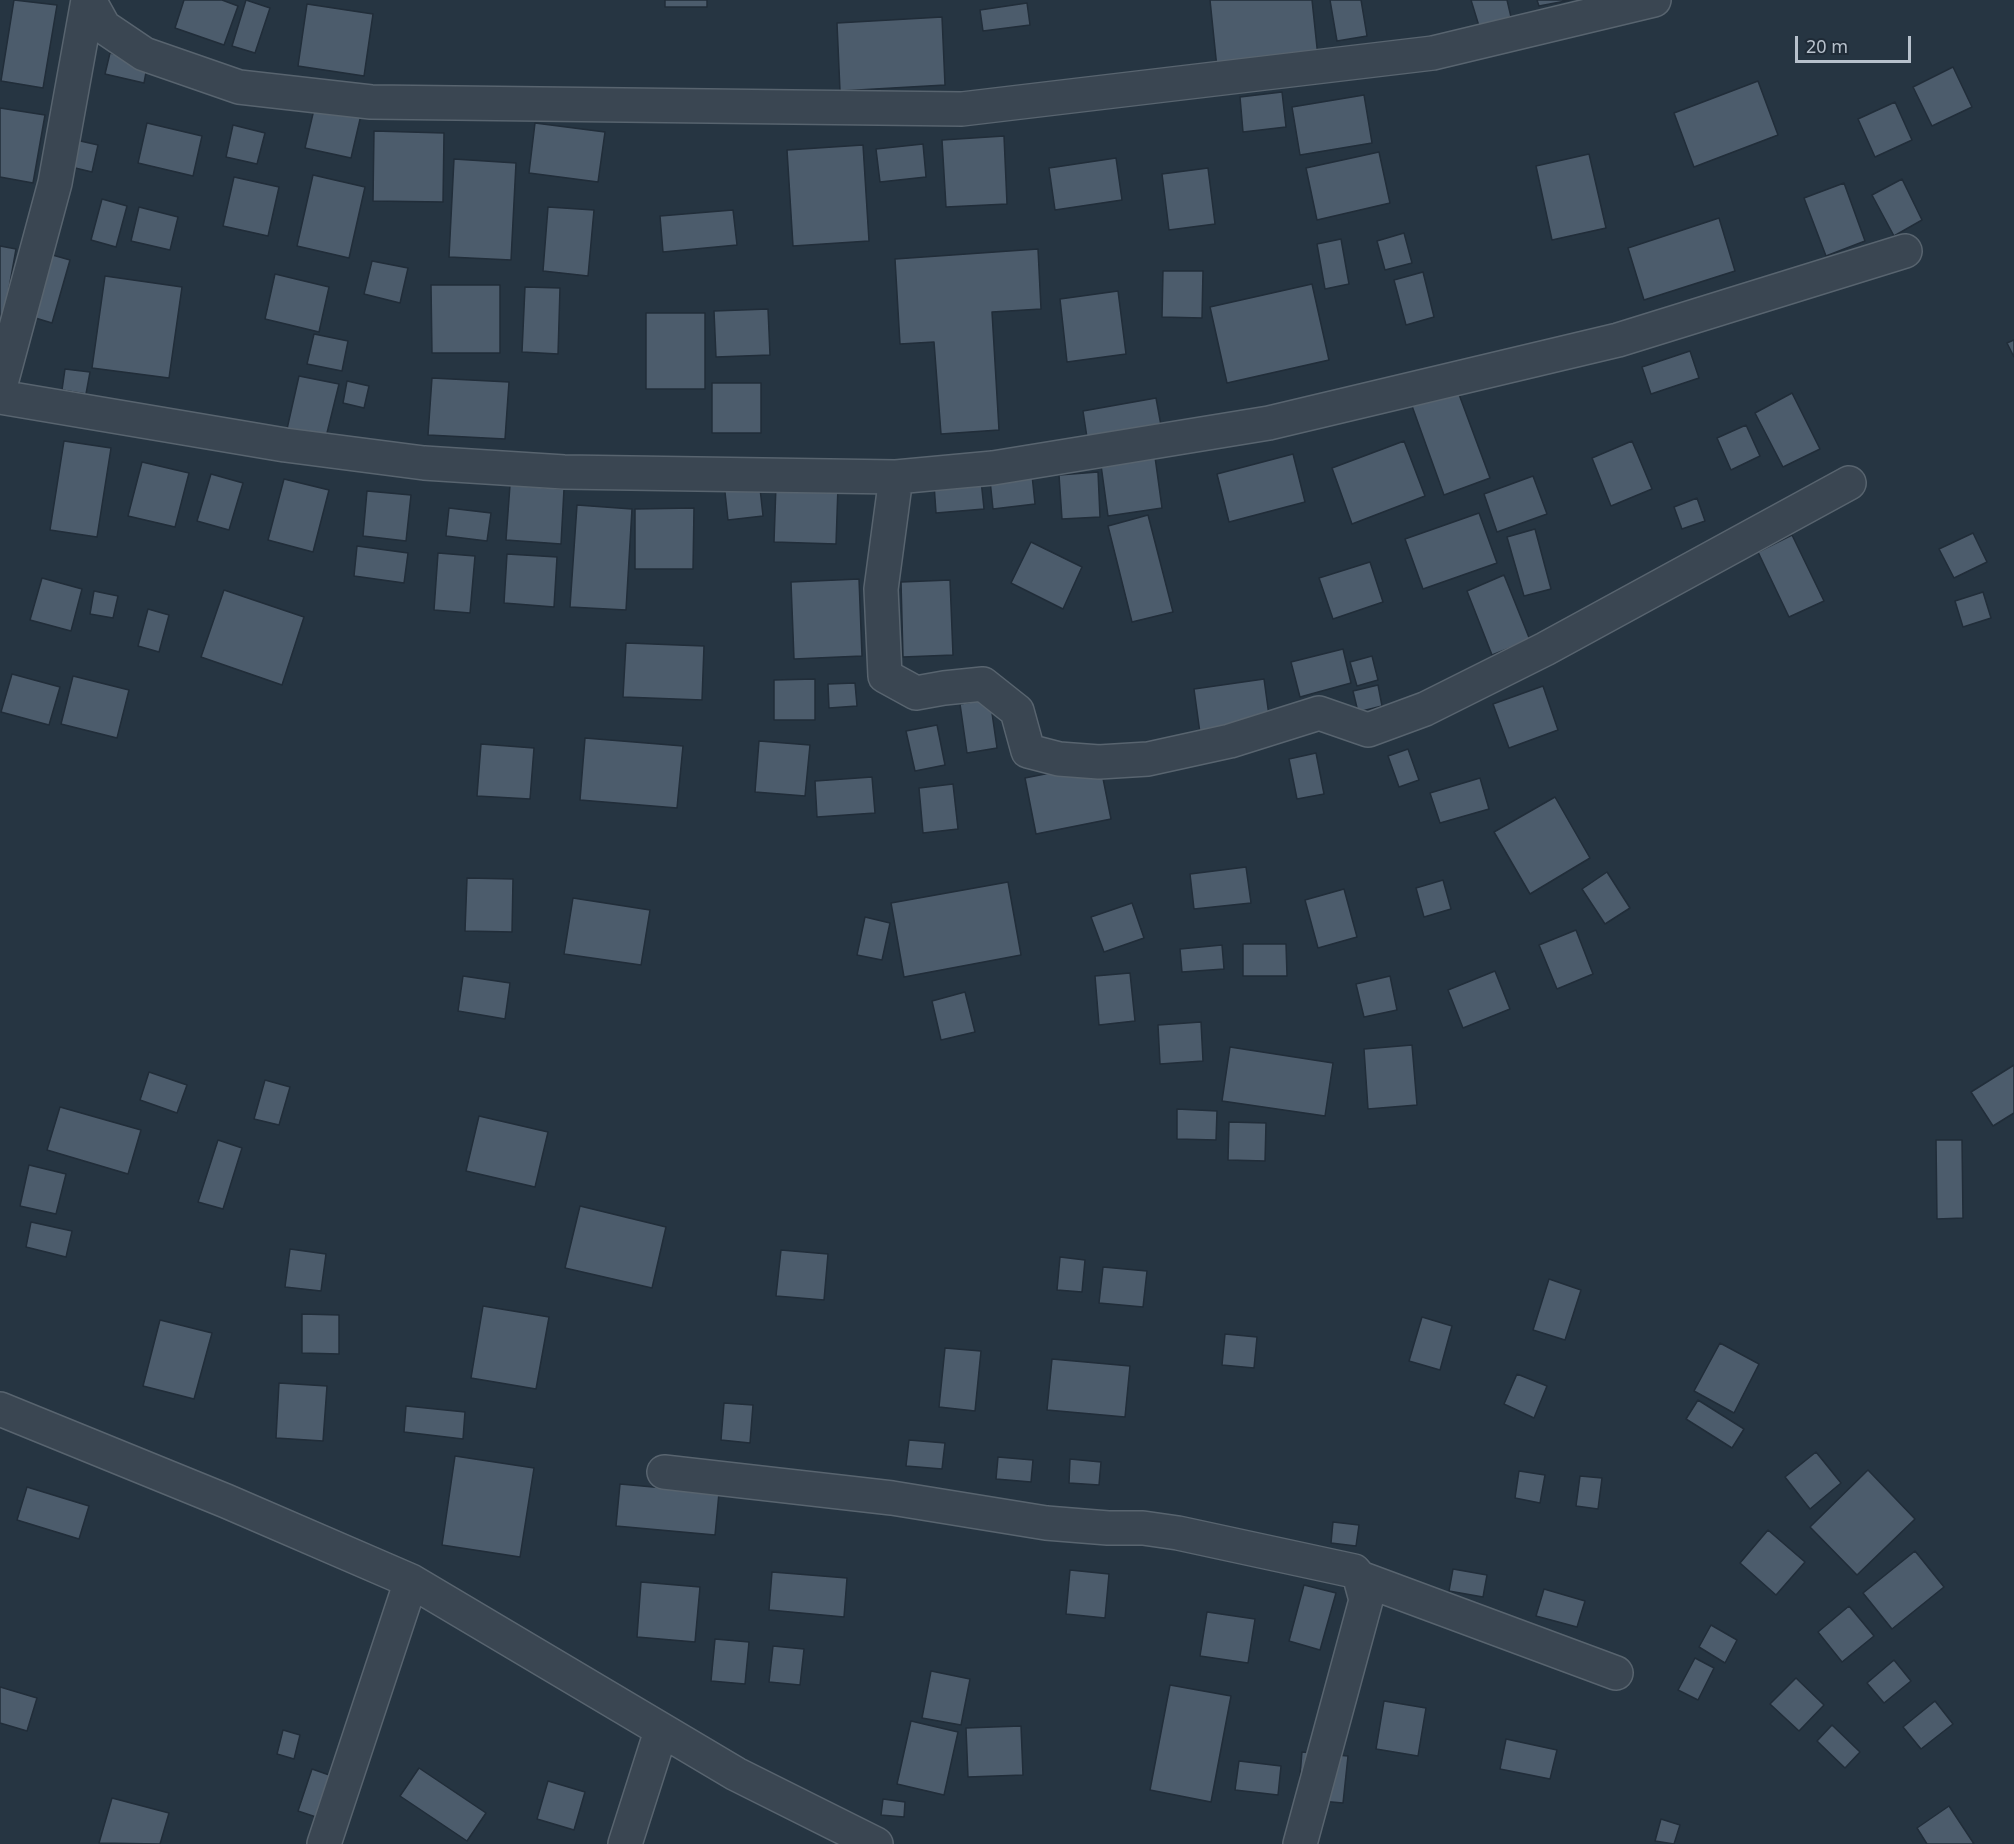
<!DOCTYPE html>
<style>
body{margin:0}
#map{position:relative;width:2014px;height:1844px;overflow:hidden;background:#263542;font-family:"Noto Sans",sans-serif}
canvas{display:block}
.scale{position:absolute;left:1795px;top:36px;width:116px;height:27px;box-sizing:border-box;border:3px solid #b7c1cc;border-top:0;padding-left:8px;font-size:18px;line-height:21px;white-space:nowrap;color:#b7c1cc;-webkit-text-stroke:4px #1f2b37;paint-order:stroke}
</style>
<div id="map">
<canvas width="2014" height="1844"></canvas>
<div class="scale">20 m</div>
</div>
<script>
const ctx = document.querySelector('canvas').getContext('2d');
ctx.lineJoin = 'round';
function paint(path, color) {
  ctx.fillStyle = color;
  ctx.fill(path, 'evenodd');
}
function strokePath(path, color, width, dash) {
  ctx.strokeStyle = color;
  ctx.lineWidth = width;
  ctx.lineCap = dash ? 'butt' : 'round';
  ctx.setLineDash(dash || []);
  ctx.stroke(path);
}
const building = new Path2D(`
 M14,0L57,5L43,88L1,81Z
 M184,0H222L238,6L224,45L175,28Z
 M246,0L270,8L255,53L232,46Z
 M665,0H707V7H665Z
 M1210,0H1312L1318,57L1217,68Z
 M1330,0H1361L1367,36L1337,41Z
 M1471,0H1507L1511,17L1479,26Z
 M1537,0H1571L1539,6Z
 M1027,3L1030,25L983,31L980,10Z
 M307,4L373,14L364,76L298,66Z
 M942,17L945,85L840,91L837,23Z
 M110,53L148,62L144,83L105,74Z
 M1953,67L1972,107L1932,126L1913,87Z
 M1758,81L1778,135L1694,167L1674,113Z
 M1282,92L1286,127L1243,132L1240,97Z
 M1364,95L1372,143L1300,155L1292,107Z
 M1895,102L1912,140L1875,157L1858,119Z
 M315,105L361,115L351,158L305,148Z
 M0,108L45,115L33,183L0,177Z
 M147,123L202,136L193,176L138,163Z
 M535,123L605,132L598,182L529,173Z
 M233,125L265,133L257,164L226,157Z
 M374,131L444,133L443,202L373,201Z
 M1004,136L1007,204L946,207L942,140Z
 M76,140L98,145L92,172L71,167Z
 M923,144L926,177L880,182L876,149Z
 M863,145L869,241L793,246L787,150Z
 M1379,152L1390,203L1317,220L1306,168Z
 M1589,154L1606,228L1552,240L1536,166Z
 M1116,158L1122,200L1055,210L1049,168Z
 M454,159L516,163L511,260L449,257Z
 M1208,168L1215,224L1169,230L1162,174Z
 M313,175L365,187L349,258L297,246Z
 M234,177L279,187L268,236L223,226Z
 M1902,179L1922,220L1894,236L1872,195Z
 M1844,183L1865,241L1826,256L1804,198Z
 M102,199L127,206L116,247L91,240Z
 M139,207L178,217L170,250L131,241Z
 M548,207L594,210L588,276L543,271Z
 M733,210L737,245L663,252L660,216Z
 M1719,218L1735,271L1644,300L1628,248Z
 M1404,233L1412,263L1385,270L1377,241Z
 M1341,239L1349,284L1325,289L1317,244Z
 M0,246L16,249L1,334H0Z
 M1038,249L1041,309L992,312L999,430L941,434L934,342L900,344L895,259Z
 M49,254L70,260L52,323L32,317Z
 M372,261L408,268L400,303L364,294Z
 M1163,271H1203L1202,318L1162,317Z
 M1423,272L1434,317L1406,325L1394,280Z
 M275,274L329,287L319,332L265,319Z
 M105,276L182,287L169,378L92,368Z
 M1312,284L1329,360L1227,383L1210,307Z
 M431,285H500V353H432Z
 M525,287L560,288L558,354L522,352Z
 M1118,291L1126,354L1067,362L1060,299Z
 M768,309L770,355L716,357L714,311Z
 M646,313H705V389H646Z
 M314,334L348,341L342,371L307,364Z
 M2014,340V357L2007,343Z
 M1690,351L1699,378L1651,394L1642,367Z
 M65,369L90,372L86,394L62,390Z
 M299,376L339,384L326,437L287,429Z
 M432,378L509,382L505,439L428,435Z
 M347,381L369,386L364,408L343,403Z
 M712,383H761V433H712Z
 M1457,389L1490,478L1444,495L1412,406Z
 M1792,393L1820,449L1783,467L1755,413Z
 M1156,398L1162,431L1088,444L1083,411Z
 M1746,425L1760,456L1731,470L1717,438Z
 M64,441L111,448L97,537L50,530Z
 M1404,441L1425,496L1352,524L1332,468Z
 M1632,441L1652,489L1611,506L1592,458Z
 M1293,454L1305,502L1229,522L1217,474Z
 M1155,457L1162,508L1108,516L1101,465Z
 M142,462L189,473L175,527L128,516Z
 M1098,472L1100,517L1062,519L1059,475Z
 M211,474L243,483L229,530L197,521Z
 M1032,475L1035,504L993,509L990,480Z
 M1533,476L1547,514L1497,532L1484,494Z
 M284,479L329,490L313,552L268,540Z
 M759,479L763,516L728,520L724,483Z
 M981,480L984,509L936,513L934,484Z
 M510,485L564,489L561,544L506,540Z
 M776,485L838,486L836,544L774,542Z
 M367,491L411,495L406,541L363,536Z
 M1697,498L1705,521L1682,529L1674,507Z
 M577,505L632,509L626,610L570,607Z
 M449,508L491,513L487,541L446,536Z
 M694,508L693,569H635V509Z
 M1479,513L1497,563L1423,589L1405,539Z
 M1148,515L1173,612L1132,622L1108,526Z
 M1535,529L1551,589L1524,596L1507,537Z
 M1973,533L1987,562L1954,578L1939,549Z
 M1792,535L1824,601L1789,617L1758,552Z
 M1031,542L1082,567L1063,609L1011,583Z
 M357,546L408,553L404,583L354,576Z
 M438,553L475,556L470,613L434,610Z
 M507,554L557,557L554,607L504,603Z
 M1370,562L1383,602L1333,619L1319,578Z
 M1504,575L1530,640L1492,655L1467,591Z
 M42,578L82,589L71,631L30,620Z
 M859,579L862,656L794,659L791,582Z
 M950,580L953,655L903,657L901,582Z
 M224,590L304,617L282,685L201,657Z
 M94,591L118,596L113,618L90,614Z
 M1983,592L1991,618L1963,627L1955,601Z
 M148,609L169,615L159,652L138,646Z
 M626,643L704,646L702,700L623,697Z
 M1343,649L1351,683L1300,697L1291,662Z
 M1372,656L1378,680L1357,686L1350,662Z
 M12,674L60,687L49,725L1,712Z
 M73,676L129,690L117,738L61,724Z
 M815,679V720H774V680Z
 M1264,679L1270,723L1200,733L1194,689Z
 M855,683L857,706L829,708L828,684Z
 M1378,685L1382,706L1358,712L1353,691Z
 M1543,686L1558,730L1509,748L1493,704Z
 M990,699L997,748L967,753L960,704Z
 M937,725L945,765L915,771L906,731Z
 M585,738L683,746L677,808L580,800Z
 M759,741L810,745L805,796L755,792Z
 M481,744L534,748L530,799L477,796Z
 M1408,749L1419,780L1399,787L1388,756Z
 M1316,753L1324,794L1297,799L1289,759Z
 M1100,763L1111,819L1036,834L1025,778Z
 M872,777L875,813L817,817L815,781Z
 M1480,778L1489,809L1440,823L1430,793Z
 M953,784L958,829L923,833L919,788Z
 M1555,797L1590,858L1530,894L1494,832Z
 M1246,867L1251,903L1194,909L1190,874Z
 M1607,872L1630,908L1605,924L1582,889Z
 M467,878L513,879L512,932L465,931Z
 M1443,880L1451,909L1424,917L1416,888Z
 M1008,882L1021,955L904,977L891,903Z
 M1344,889L1357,937L1318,948L1305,900Z
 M573,898L650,910L641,965L564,954Z
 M1132,903L1144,938L1104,952L1091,917Z
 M865,917L890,923L882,960L857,955Z
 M1576,930L1593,974L1557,989L1539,945Z
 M1243,944H1286L1287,976H1243Z
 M1222,945L1224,969L1182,972L1180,949Z
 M1495,971L1510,1009L1463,1028L1448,990Z
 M1130,973L1135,1021L1099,1025L1095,976Z
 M463,976L510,983L505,1019L458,1011Z
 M1390,976L1397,1010L1364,1017L1356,984Z
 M965,992L975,1032L941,1040L932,1001Z
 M1201,1022L1203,1061L1160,1064L1158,1025Z
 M1412,1045L1417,1105L1368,1109L1364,1049Z
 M1230,1047L1333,1063L1325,1116L1222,1101Z
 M2014,1065V1113L1993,1126L1971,1092Z
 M149,1072L187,1085L177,1113L140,1100Z
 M265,1080L290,1087L279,1125L254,1119Z
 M60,1107L141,1130L128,1174L47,1150Z
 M1177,1109L1217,1111L1216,1140L1177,1139Z
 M479,1116L548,1132L535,1187L466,1171Z
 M1229,1122L1266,1123L1265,1161L1228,1160Z
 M218,1140L242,1148L223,1209L198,1202Z
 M1936,1140H1962L1963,1218L1937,1219Z
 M29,1165L66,1174L56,1214L20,1206Z
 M580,1206L666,1227L652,1288L565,1268Z
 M31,1222L72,1231L66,1257L26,1247Z
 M290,1249L326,1254L321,1291L285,1287Z
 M781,1250L828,1254L824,1300L776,1296Z
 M1060,1257L1085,1260L1082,1292L1057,1290Z
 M1103,1267L1147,1271L1143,1307L1099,1303Z
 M1549,1279L1581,1290L1565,1340L1533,1330Z
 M483,1306L549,1317L536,1389L471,1378Z
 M302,1314L339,1315V1354L302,1353Z
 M1422,1317L1452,1326L1440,1370L1409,1361Z
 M160,1320L212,1333L194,1399L143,1386Z
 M1225,1334L1257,1337L1254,1368L1222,1365Z
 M1720,1343L1759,1364L1734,1413L1694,1391Z
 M945,1348L981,1351L975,1411L939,1407Z
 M1052,1359L1130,1366L1125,1417L1047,1410Z
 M1517,1374L1547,1386L1534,1418L1504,1404Z
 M279,1383L327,1386L323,1441L276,1438Z
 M1698,1400L1744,1429L1732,1448L1686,1419Z
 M724,1403L753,1405L750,1443L721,1440Z
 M406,1406L465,1412L463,1439L404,1432Z
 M909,1440L945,1443L942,1469L906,1466Z
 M1816,1452L1841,1483L1810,1509L1785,1477Z
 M455,1456L534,1468L520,1557L442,1545Z
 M998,1457L1033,1460L1031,1482L996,1479Z
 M1070,1459L1101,1462L1099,1485L1069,1483Z
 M1868,1470L1915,1519L1857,1575L1810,1527Z
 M1519,1471L1545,1475L1540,1503L1515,1498Z
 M1580,1476L1602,1478L1598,1509L1576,1506Z
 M620,1484L719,1493L715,1535L616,1526Z
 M27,1487L89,1506L79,1539L17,1520Z
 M1333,1522L1359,1525L1356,1546L1331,1543Z
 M1768,1530L1805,1562L1776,1595L1740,1563Z
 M1915,1551L1944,1587L1892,1629L1863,1593Z
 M1453,1569L1487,1575L1483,1597L1449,1591Z
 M1070,1570L1109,1574L1105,1618L1066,1614Z
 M772,1572L847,1578L844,1617L769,1610Z
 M641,1582L700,1587L695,1642L637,1637Z
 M1304,1585L1336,1593L1320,1650L1289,1641Z
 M1544,1589L1585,1601L1577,1627L1536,1616Z
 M1849,1606L1874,1636L1842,1662L1818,1632Z
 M1207,1612L1255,1619L1248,1663L1200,1656Z
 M1711,1625L1737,1640L1725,1663L1699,1647Z
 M715,1639L749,1642L745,1684L711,1681Z
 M773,1646L804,1649L800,1685L769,1682Z
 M1695,1658L1714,1668L1698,1700L1678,1690Z
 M1894,1660L1911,1681L1884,1703L1867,1683Z
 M931,1671L970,1679L961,1725L922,1718Z
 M1796,1678L1824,1705L1799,1731L1770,1704Z
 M1170,1685L1231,1696L1211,1802L1150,1790Z
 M0,1687L37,1698L27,1731L0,1723Z
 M1384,1701L1426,1708L1418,1756L1376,1749Z
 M1935,1701L1953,1724L1921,1749L1903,1727Z
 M911,1721L958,1732L944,1795L897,1784Z
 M1832,1725L1860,1752L1845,1768L1817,1741Z
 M1021,1726L1023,1775L968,1777L966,1728Z
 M283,1730L300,1735L294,1759L277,1754Z
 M1506,1739L1557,1750L1550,1779L1500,1769Z
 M1302,1752L1348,1756L1343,1803L1298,1799Z
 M1239,1761L1281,1766L1278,1795L1235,1790Z
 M419,1768L486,1813L467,1841L400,1796Z
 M312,1769L335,1777L322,1819L298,1811Z
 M548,1781L585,1792L574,1830L537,1819Z
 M112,1798L169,1813L160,1844L99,1843Z
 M883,1799L905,1802L904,1817L881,1815Z
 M1949,1806L1974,1844H1927L1917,1828Z
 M1661,1819L1680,1825L1674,1844L1655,1841Z`);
paint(building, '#4c5c6c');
strokePath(building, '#212d39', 1.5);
const minor = new Path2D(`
 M89,0L104,27L144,54L239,87L371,102L962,109L1433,53L1654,0
 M0,387L55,183L88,0
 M0,397L285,445L424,463L564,472L896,477L993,468L1269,423L1618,340L1905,251
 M896,477L881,589L885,676L916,693L944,688L983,684L1017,711L1028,751L1059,759L1099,762L1148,759L1230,741L1319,713L1368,730L1425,709L1545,649L1849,483
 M0,1409L226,1501L411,1581L736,1774L876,1844
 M664,1472L892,1498L1046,1523L1108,1528H1143L1178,1533L1354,1571L1360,1578L1366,1600L1300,1844
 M1360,1578L1616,1673
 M324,1844L411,1581
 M625,1844L661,1731`);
strokePath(minor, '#58646f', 36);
strokePath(minor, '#3a4652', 33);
</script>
